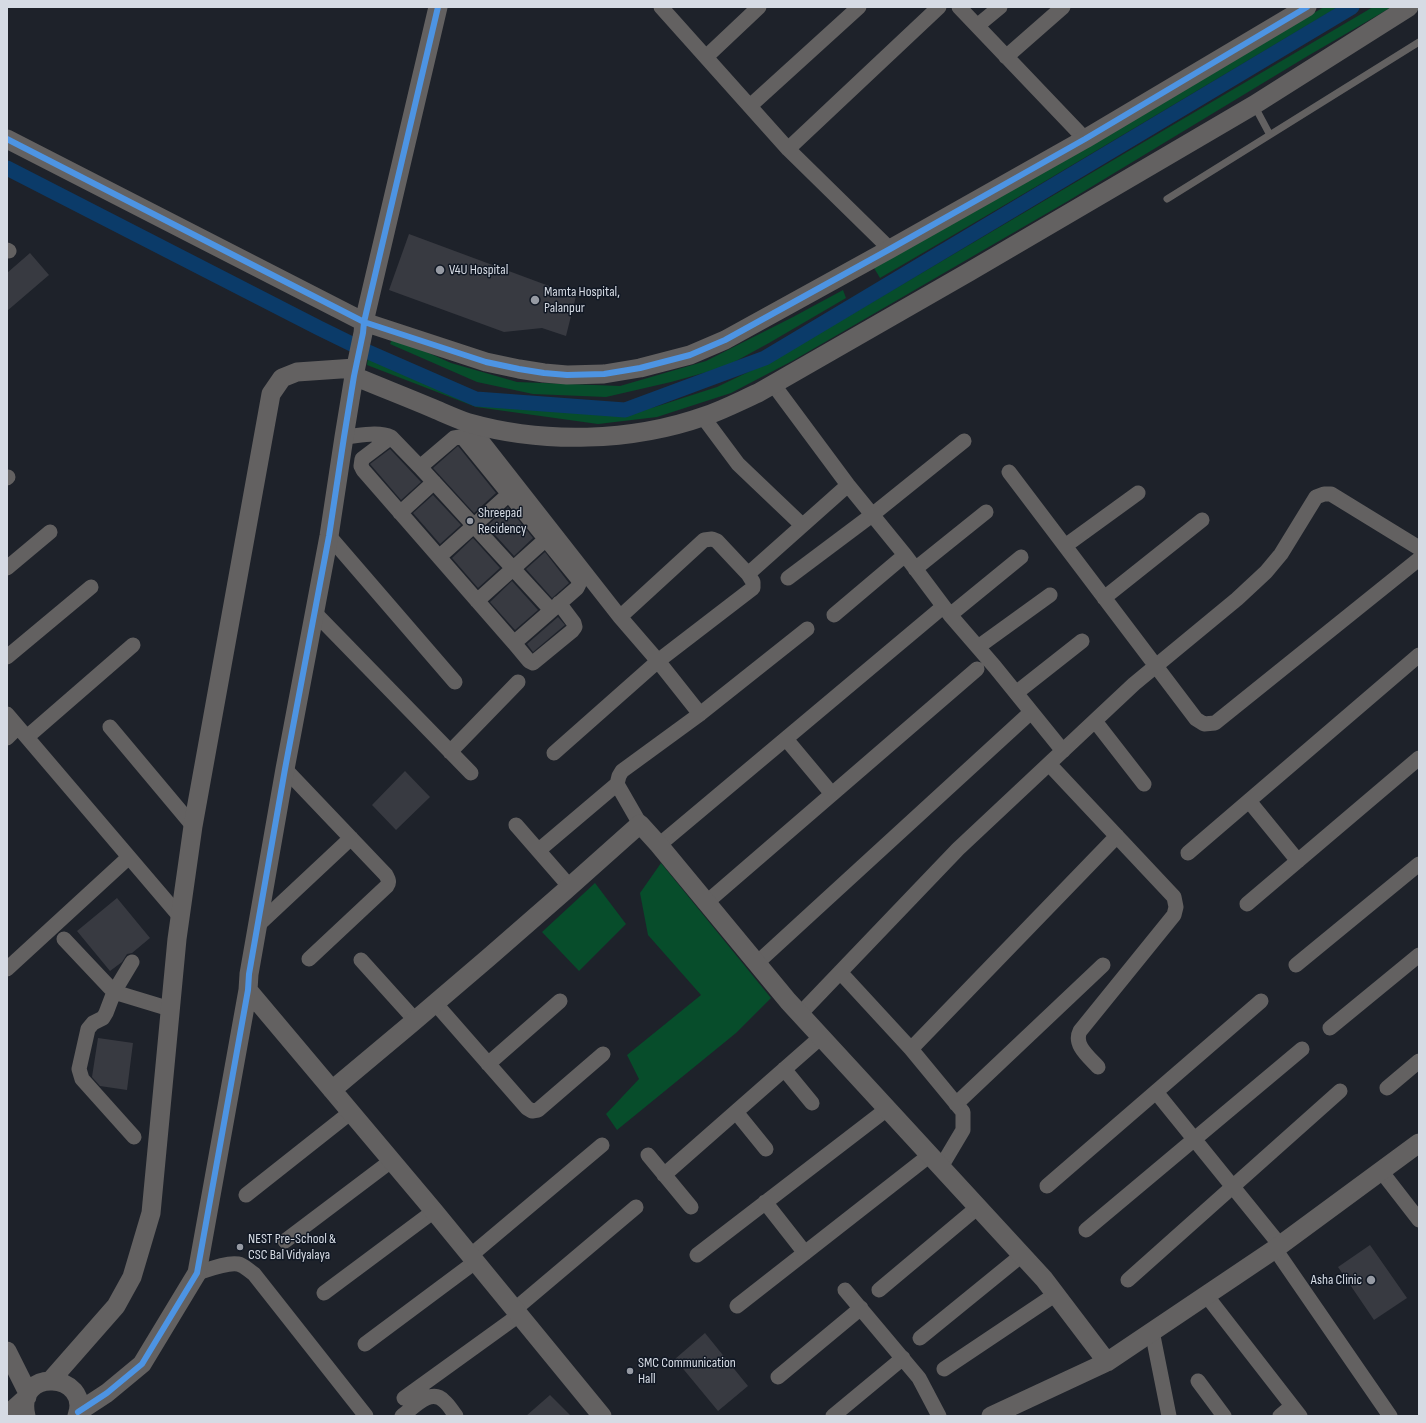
<!DOCTYPE html>
<style>
body{margin:0}
#map{position:relative;width:1426px;height:1423px;overflow:hidden;background:#1e222a;font-family:"Sofia Sans Condensed",sans-serif}
canvas{display:block}
.frame{position:absolute;inset:0;border:8px solid #d6dbe4;pointer-events:none}
</style>
<div id="map">
<canvas width="1426" height="1423"></canvas>
<div class="frame"></div>
</div>
<script>
const ctx = document.querySelector('canvas').getContext('2d');
ctx.lineJoin = 'round';
function paint(path, color) {
  ctx.fillStyle = color;
  ctx.fill(path, 'evenodd');
}
function strokePath(path, color, width, dash) {
  ctx.strokeStyle = color;
  ctx.lineWidth = width;
  ctx.lineCap = dash ? 'butt' : 'round';
  ctx.setLineDash(dash || []);
  ctx.stroke(path);
}
function drawText(font, color, halo, rows, align = 'center') {
  ctx.font = font + ' "Sofia Sans Condensed",sans-serif';
  ctx.lineWidth = 3;
  ctx.setLineDash([]);
  ctx.textBaseline = 'middle';
  ctx.strokeStyle = halo;
  ctx.fillStyle = color;
  for (const [text, x, y, turn = 0] of rows) {
    ctx.save();
    ctx.translate(x, y);
    ctx.rotate((+turn || 0) * Math.PI / 180);
    ctx.textAlign = isNaN(turn) ? turn : align;
    if (halo) ctx.strokeText(text, 0, 0);
    ctx.fillText(text, 0, 0);
    ctx.restore();
  }
}
paint(new Path2D(`
 M1324,7H1338L1037,186L880,278L874,268Z
 M1373,7H1390V8L1306,57L1068,201L794,360L731,393L657,417L598,424L476,407L367,365L368,357L478,403L618,414L655,407L717,387L767,363L830,327Z
 M843,290L846,298L769,343L725,367L671,382L606,397L533,394L477,382L390,344L393,337L451,363L517,382L620,386L706,361L793,317Z
 M661,863L771,998L736,1033L617,1130L606,1114L639,1079L627,1055L701,995L648,935L640,893Z
 M595,883L626,924L579,971L542,932Z`), '#074d2b');
strokePath(new Path2D(`
 M7,168L319,328L366,351L476,399L625,410L765,358L1352,7`), '#0b3b69', 15);
paint(new Path2D(`
 M409,234L576,296L566,336L542,328L504,332L389,290Z
 M30,253L49,275L7,311V273Z
 M458,446L496,493L474,513L433,468Z
 M390,449L421,482L401,500L370,464Z
 M433,495L461,525L440,544L413,513Z
 M508,507L533,538L514,556L487,526Z
 M473,538L500,568L478,588L452,558Z
 M545,552L569,583L552,598L526,569Z
 M512,581L538,610L515,630L490,602Z
 M558,617L565,625L533,652L527,644Z
 M405,771L430,797L396,830L372,805Z
 M117,898L150,938L132,953L127,954L122,962L110,971L77,931Z
 M98,1038L133,1043L127,1090L100,1086L92,1077Z
 M1370,1245L1407,1298L1374,1320L1338,1267Z
 M705,1333L748,1386L718,1411L675,1359Z
 M550,1395L571,1416H526Z`), '#383a41');
strokePath(new Path2D(`
 M1254,105L1270,135
 M1167,199L1419,42`), '#636161', 7);
strokePath(new Path2D(`
 M661,7L788,149L890,249
 M959,7L1085,139
 M977,26L1000,7
 M706,57L759,7
 M1006,57L1063,7
 M750,106L859,7
 M788,149L939,7
 M7,250L9,251
 M773,384L848,485L905,555L950,615L995,667L1063,751
 M703,417L738,464L802,525
 M468,423L620,617L658,661L700,714
 M344,437C358,436 378,431 391,437L420,467L551,610
 M391,437L362,459L361,466L363,470L514,643L529,661L533,663L572,631L575,627L574,623L559,603
 M420,467L454,438L460,437L464,439L578,579L579,584L577,588L514,643
 M1009,472L1196,719L1204,724L1215,723L1419,559
 M7,478L8,477
 M400,513L434,482
 M329,536L455,682
 M1065,546L1138,493
 M439,557L509,494
 M7,568L50,532
 M915,569L986,512
 M748,574L848,485
 M788,578L872,515L964,441
 M1104,598L1202,520
 M477,601L546,539
 M315,613L471,773
 M834,615L905,555
 M950,615L1021,557
 M978,647L1050,595
 M7,657L91,587
 M1016,693L1082,641
 M7,714L181,918
 M1095,721L1144,784
 M110,727L193,826
 M27,737L133,645
 M7,738L18,727
 M786,739L832,794
 M450,752L518,682
 M554,753L658,661L753,588V582L748,574L717,541L712,539L704,540L620,617
 M1049,764L1174,897L1176,907L1174,915L1080,1031C1073,1045 1089,1057 1098,1067
 M285,769L386,875C388,879 390,882 387,886L309,959
 M1249,801L1298,861
 M640,824L617,784L619,776L622,771L700,714L807,629
 M516,825L570,887
 M659,845L938,611
 M539,850L617,784
 M1188,853L1419,655
 M707,902L977,669
 M1247,904L1419,758
 M257,926L351,838
 M64,939L114,992L170,1009
 M361,960L416,1021
 M132,962L114,992L106,1013L103,1018L93,1023L88,1029L79,1069L82,1079L134,1137
 M757,963L1031,712
 M1296,965L1419,864
 M7,969L129,857
 M840,972L911,1049L963,1112V1130L941,1167
 M435,1003L527,1108L532,1111L538,1110L603,1054
 M800,1014L958,849L1134,684L1237,599L1266,572L1281,554L1316,497L1324,494H1331L1419,548
 M1330,1028L1419,955
 M911,1049L1117,836
 M488,1064L560,1001
 M784,1069L812,1103
 M1387,1088L1419,1061
 M1156,1092L1280,1245
 M956,1104L1103,965
 M736,1112L766,1149
 M648,1155L691,1207
 M1381,1171L1419,1220
 M664,1175L821,1037
 M1047,1186L1261,1001
 M246,1195L351,1112
 M765,1202L805,1253
 M1086,1230L1302,1049
 M285,1241L391,1161
 M1275,1249L1390,1416
 M697,1255L887,1109
 M470,1256L602,1145
 M197,1273C207,1270 227,1262 238,1264C244,1265 249,1271 254,1274L366,1416
 M1128,1280L1340,1091
 M845,1290L919,1378L939,1416
 M879,1290L978,1207
 M324,1293L434,1211
 M1206,1295L1300,1416
 M737,1306L930,1155
 M514,1310L636,1207
 M1152,1331L1169,1416
 M920,1338L1022,1255
 M365,1344L475,1262
 M944,1369L1056,1294
 M778,1377L861,1308
 M1198,1381L1224,1416
 M404,1398L519,1315
 M402,1416C413,1408 431,1387 444,1401C449,1405 452,1411 456,1416
 M833,1416L903,1358
 M1280,1416L1292,1406`), '#636161', 15);
strokePath(new Path2D(`
 M7,139L364,322L486,362L519,369L544,373L567,375L604,374L640,368L690,355L725,340L890,249L1085,139L1307,7
 M354,376C380,387 406,397 432,408C444,413 457,419 469,423C543,444 632,442 705,416C723,410 740,401 758,393L969,272L1254,105L1409,7
 M248,990L434,1211L602,1416
 M332,1090C437,1003 539,915 640,824L659,845L788,1001L1044,1279L1107,1362
 M7,1351L28,1393
 M51,1380L116,1306L132,1277L151,1213L177,939L193,826L271,394L282,378L297,372L355,368
 M78,1412L107,1393L142,1364L197,1273L248,990L249,974L285,769L329,536L344,437L354,376L363,333L364,322L438,7
 M7,1415L27,1397
 M26,1416C14,1366 92,1373 77,1416
 M991,1416L1107,1362L1275,1249L1419,1143`), '#636161', 19);
strokePath(new Path2D(`
 M7,139L364,322L486,362L519,369L544,373L567,375L604,374L640,368L690,355L725,340L890,249L1085,139L1307,7
 M78,1412L107,1393L142,1364L197,1273L248,990L249,974L285,769L329,536L344,437L354,376L363,333L364,322L438,7`), '#4d94e3', 6);
for (const [x, y, r, color] of [
 [440,270,5,"#969aa3"],
 [535,300,5,"#969aa3"],
 [470,521,4,"#969aa3"],
 [240,1247,4,"#969aa3"],
 [1371,1280,5,"#969aa3"],
 [630,1371,4,"#969aa3"]
]) {
  const dot = new Path2D();
  dot.arc(x, y, r, 0, 2 * Math.PI);
  ctx.fillStyle = color;
  ctx.fill(dot);
  strokePath(dot, '#111824', 1.5);
}
drawText('14px', '#d6dbe4', '#111824', [
 ["V4U Hospital",449,270],
 ["Mamta Hospital,",544,292],
 ["Palanpur",544,308],
 ["Shreepad",478,513],
 ["Recidency",478,529],
 ["NEST Pre-School &",248,1239],
 ["CSC Bal Vidyalaya",248,1255],
 ["Asha Clinic",1362,1280,"right"],
 ["SMC Communication",638,1363],
 ["Hall",638,1379]
], 'left');
</script>
